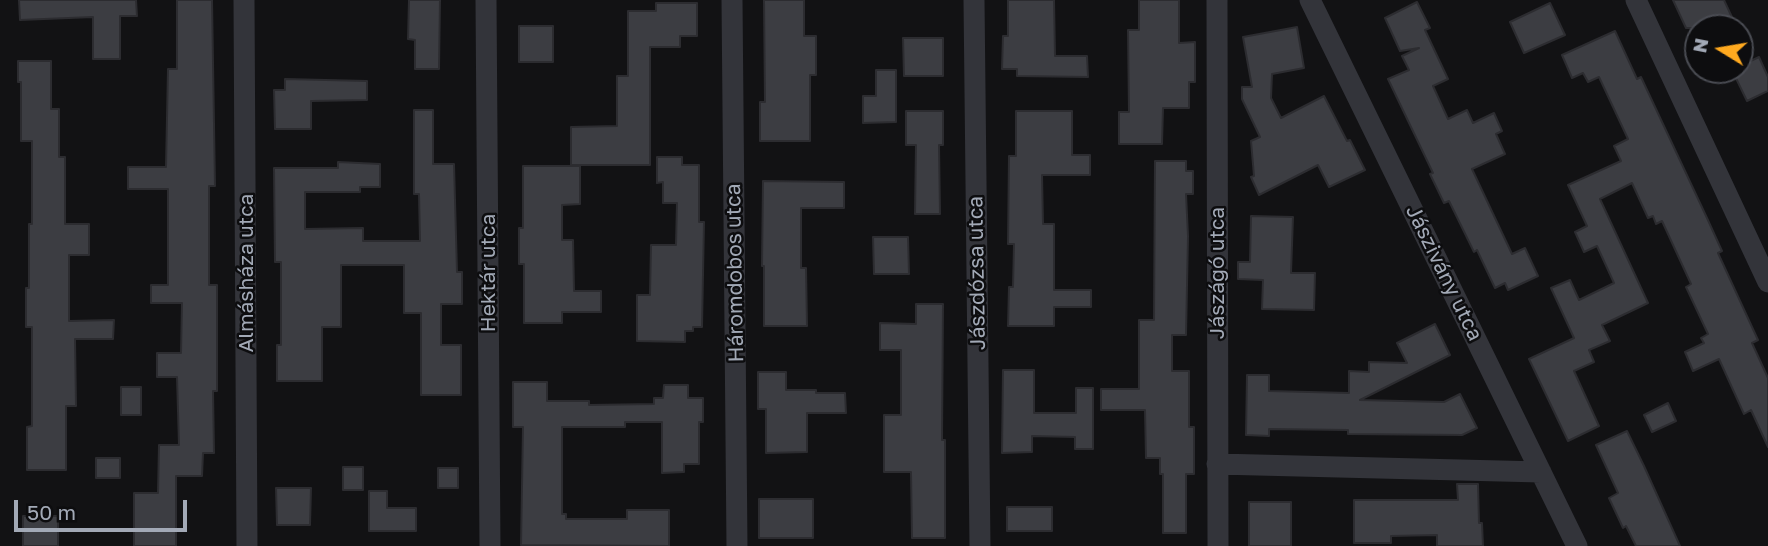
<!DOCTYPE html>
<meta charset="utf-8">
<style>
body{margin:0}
#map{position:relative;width:1768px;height:546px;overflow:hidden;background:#121214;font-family:"Golos Text",sans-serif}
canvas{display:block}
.north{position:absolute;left:1684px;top:14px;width:70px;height:70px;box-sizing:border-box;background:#0d0d0f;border:2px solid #494b52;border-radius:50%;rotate:281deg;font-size:19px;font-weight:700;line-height:28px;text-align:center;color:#a2a9b6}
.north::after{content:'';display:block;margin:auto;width:24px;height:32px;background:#ffa91f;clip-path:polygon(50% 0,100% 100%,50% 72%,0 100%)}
.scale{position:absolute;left:14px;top:500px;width:173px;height:32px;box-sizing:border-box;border:4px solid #a2a9b6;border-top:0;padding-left:9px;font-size:21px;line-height:24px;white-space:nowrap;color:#a2a9b6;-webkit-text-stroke:5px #0d0d0f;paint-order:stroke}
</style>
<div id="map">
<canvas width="1768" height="546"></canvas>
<div class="north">N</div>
<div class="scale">50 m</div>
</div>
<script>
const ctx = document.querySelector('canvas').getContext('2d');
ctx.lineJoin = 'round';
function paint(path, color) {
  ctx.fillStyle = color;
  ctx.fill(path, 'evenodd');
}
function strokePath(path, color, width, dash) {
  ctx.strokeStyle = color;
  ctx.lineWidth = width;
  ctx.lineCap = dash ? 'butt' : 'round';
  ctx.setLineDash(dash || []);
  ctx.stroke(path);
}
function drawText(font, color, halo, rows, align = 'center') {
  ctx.font = font + ' "Golos Text",sans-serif';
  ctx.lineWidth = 5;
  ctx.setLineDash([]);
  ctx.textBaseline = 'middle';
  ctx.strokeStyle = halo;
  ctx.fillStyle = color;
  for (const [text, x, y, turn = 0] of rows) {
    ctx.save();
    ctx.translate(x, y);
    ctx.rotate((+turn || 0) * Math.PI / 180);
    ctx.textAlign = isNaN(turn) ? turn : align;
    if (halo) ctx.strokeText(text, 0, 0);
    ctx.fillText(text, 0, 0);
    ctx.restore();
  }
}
const building = new Path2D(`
 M19,0H136L137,16H120V59H93V17L20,20Z
 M177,0H212L215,186H209V285H217V391H213L214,453H203L202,476H176V546H134V493H158L159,445H179L177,377H157V353H181L182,303H151V285H168V189H128V167H166L168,69H177Z
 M409,0H440L439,69H415V40L408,39Z
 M764,0H804V36H816V75H810V141H760V102H765Z
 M1008,0H1054L1055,56H1087L1088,77L1017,76V69H1002L1003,36H1008Z
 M1139,0H1179V43L1195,42V82H1189V108H1163L1162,144H1119V112H1129L1128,30H1139Z
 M1673,0H1724L1737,28H1686Z
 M1417,2L1430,28L1425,30L1448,79L1433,86L1448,119L1467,110L1473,123L1494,113L1502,131L1496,134L1505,154L1472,169L1512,254L1525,248L1538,276L1508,290L1505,283L1495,288L1477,250L1474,252L1449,201L1444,203L1430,174L1433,173L1388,79L1409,70L1402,56L1419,48L1400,51L1385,18Z
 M656,3H697V36H680V47H650V165H571V127L617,126V76H628V11H656Z
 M1550,3L1565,35L1524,53L1510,22Z
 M519,26H553V62H519Z
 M1297,27L1304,68L1272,74L1271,98L1281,118L1324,96L1347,141L1350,140L1365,170L1329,187L1318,165L1259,195L1251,177L1254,176L1251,141L1260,137L1242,99V87H1252L1243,37Z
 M1615,31L1637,79L1641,77L1707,218L1722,251L1718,253L1758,340L1752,343L1768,378V447L1751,410L1744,414L1719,359L1693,371L1685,352L1704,343L1701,338L1708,334L1686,287L1691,284L1662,221L1656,224L1653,216L1648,218L1632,183L1600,199L1648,303L1602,325L1610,341L1589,350L1594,362L1574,371L1599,426L1568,441L1529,359L1574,338L1551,288L1570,280L1579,300L1614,283L1597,246L1584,252L1575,232L1587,226L1568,185L1621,161L1614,146L1628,139L1599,77L1588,82L1583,73L1572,78L1562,55Z
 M903,38H943V76H904Z
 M1759,57L1768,77V91L1747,101L1732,70H1740V66Z
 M18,61H51V109H59V157H65V224H89V255H69V321L114,320L113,339H75L76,406H66V470H27V427L32,426V327H26V288H29V224H32V141H21V82H18Z
 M876,70H896V122L863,123V96H876Z
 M285,79L367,81V100L311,101V129H275L274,90H285Z
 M414,110H433V164H454L457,272H462V304H441V345H461V395H421V313H404V265H341V327H322V381H277V345H281V262H275L274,168H338V162L380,164V187H360V192H305V229L363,228V241H420L419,194H414Z
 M906,111H943V145H939L940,214H915L916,145H906Z
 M1016,111H1072V155H1090V175H1042L1043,224H1054V290H1091V307H1054V326H1008L1009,287H1013L1014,244H1008L1009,156H1016Z
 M657,157H682V165H699V222H704L702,327H693V331H685V342L637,341V295H650L651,245H676L677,203H663V182L657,183Z
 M1155,161H1186V171H1193V194H1186L1188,236L1186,335H1172V371H1189V427H1194V474H1186V533H1163V474H1160V458H1146L1145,410H1101V389H1139V320H1154Z
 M523,166H580V204L562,205V240H573L574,291H601V312H562V323H524V264H519V228H523Z
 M763,181L844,182V208H801V268H806L807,326H764V266H762Z
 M1251,216L1293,217L1291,273H1315L1314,310L1262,309L1263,280L1238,279V262H1250Z
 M873,237H908L909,274H874Z
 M916,304H943L942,440H945V538H912L911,472H884V415H901V350H880V323L916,324Z
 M1435,324L1450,355L1360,400L1444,402L1460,394L1477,428L1462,435L1348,434V430L1269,429V436L1246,435L1247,375H1269V391L1349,393V371L1369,372V362L1407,363L1397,343Z
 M1003,370H1034V413H1076V388H1093V449H1075V437L1032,436V452L1002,453Z
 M758,372H786V390H816V393H845L846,413H807V452L766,453V409H758Z
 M513,382H547V401H589V405L654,404V398H663L664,385H688V398H703V422H699V464H684V472L662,473V422H625V427H562V514H566V519H627V510H669V546L521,545L523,427H513Z
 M121,387H141V415H121Z
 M1668,403L1676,421L1652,432L1644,415Z
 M1627,431L1644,466L1680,546H1636L1626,526L1623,528L1609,498L1618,493L1596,445Z
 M96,458H120V478H96Z
 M343,467H363V490H343Z
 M438,468H458V488H438Z
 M1457,484H1478L1479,523H1482L1483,546H1437V535L1391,536V543H1354V500H1458Z
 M276,488H311L310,525H277Z
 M369,491H387V508H416V531H369Z
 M759,499H813V538H759Z
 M1249,502H1291V546H1249Z
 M1007,507H1052V531H1007Z
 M23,516H58V546H23Z`);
paint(building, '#3c3d42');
strokePath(building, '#2c2c30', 2);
strokePath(new Path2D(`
 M244,0L247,546
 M486,0L490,546
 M732,0L737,546
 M974,0L980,546
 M1217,0L1218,546
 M1310,0L1577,546
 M1636,0L1768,282
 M1217,464L1541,472`), '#33343a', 21);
drawText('21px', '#a2a9b6', '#0d0d0f', [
 ["Almásháza utca",246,273,-90],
 ["Hektár utca",488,273,-90],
 ["Háromdobos utca",735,273,-91],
 ["Jászdózsa utca",977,273,-91],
 ["Jászágó utca",1217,273,-90],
 ["Jászivány utca",1444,273,64]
]);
</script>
